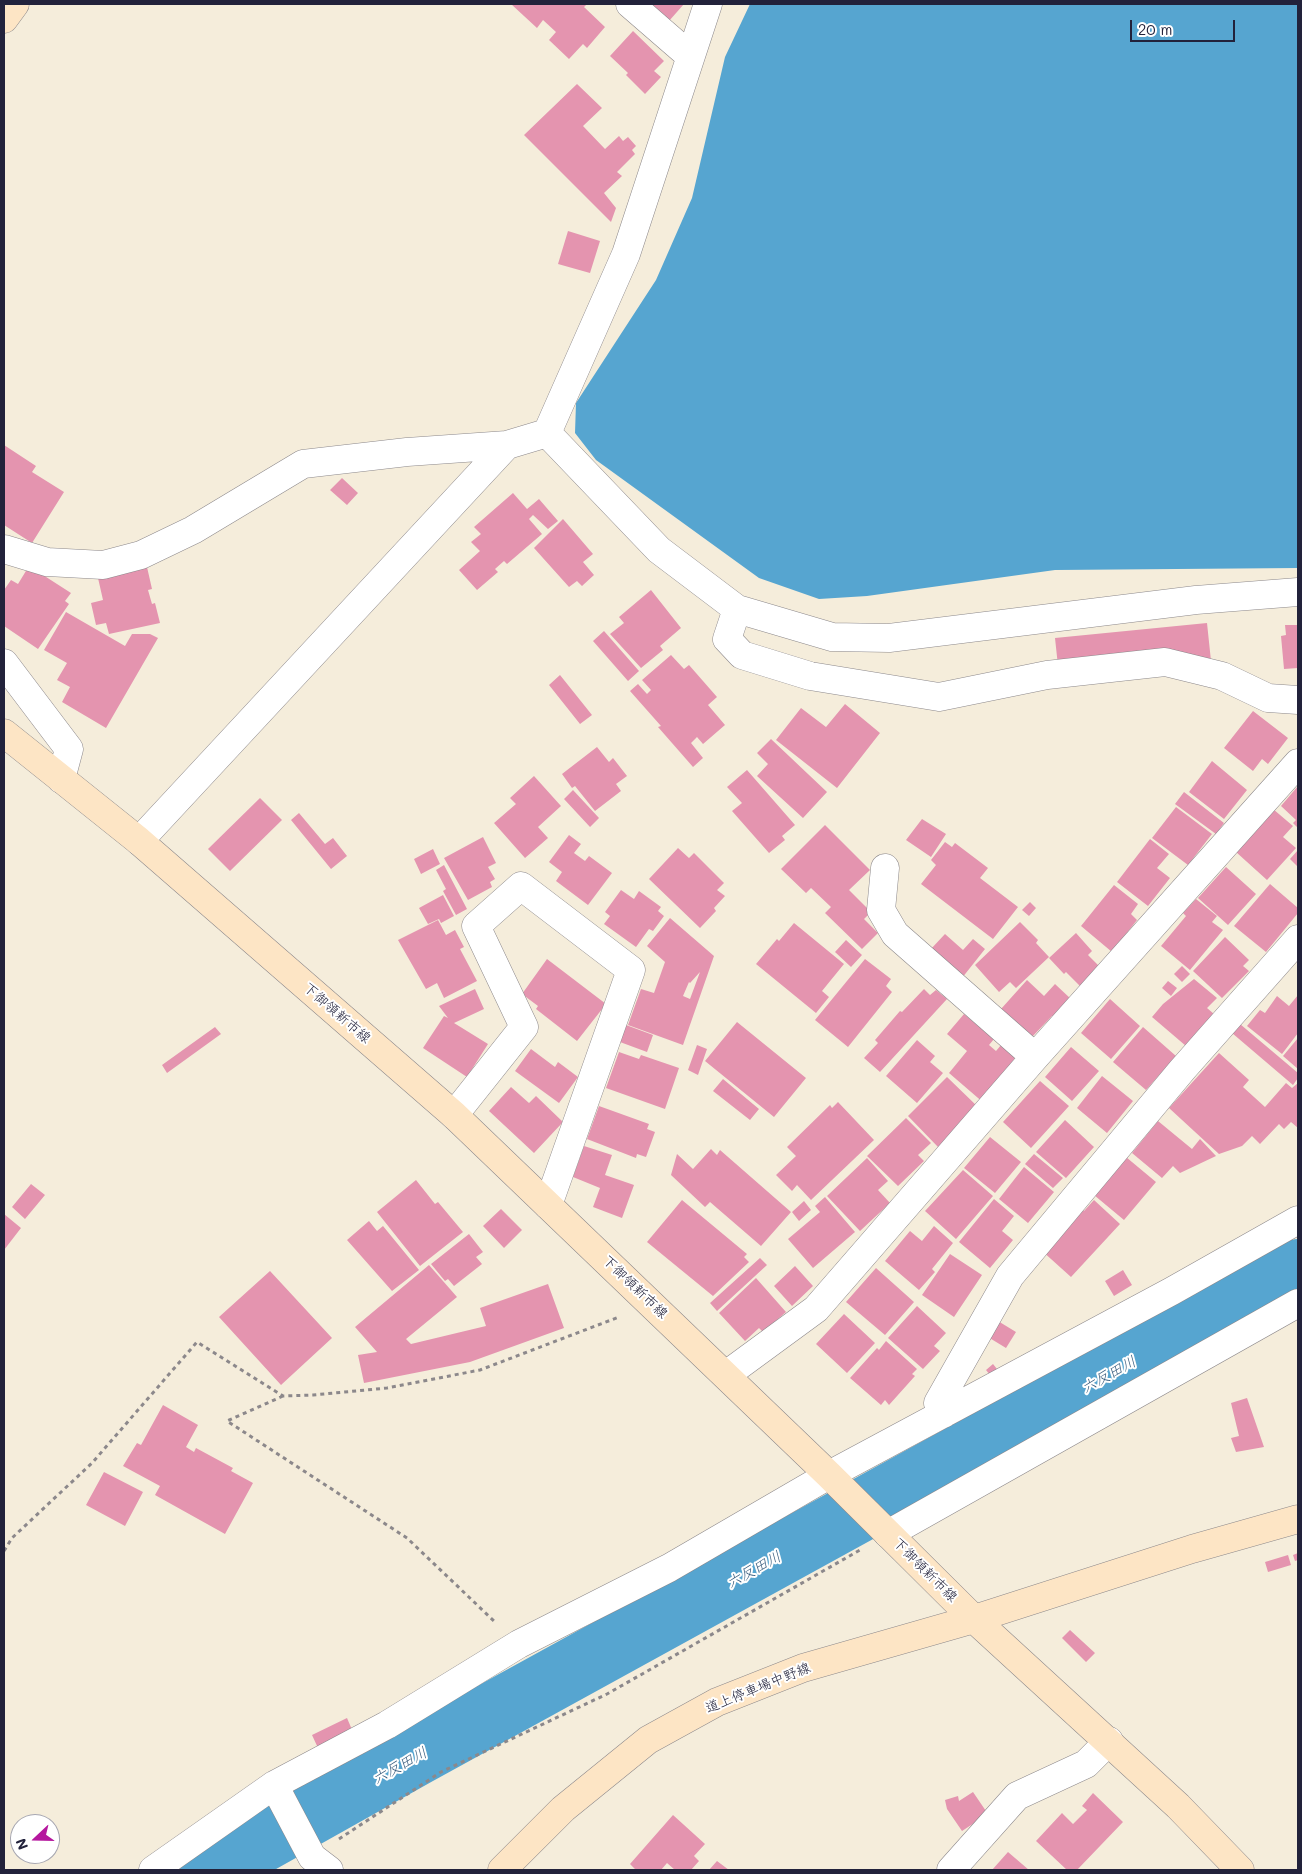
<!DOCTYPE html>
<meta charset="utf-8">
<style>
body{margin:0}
#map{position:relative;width:1302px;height:1874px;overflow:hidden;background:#f5eddb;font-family:Mali,sans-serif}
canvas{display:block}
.frame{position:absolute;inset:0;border:5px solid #22223b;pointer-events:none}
.north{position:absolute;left:10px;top:1814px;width:50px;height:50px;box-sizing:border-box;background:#fff;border:1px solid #a7a7b1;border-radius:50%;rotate:249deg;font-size:14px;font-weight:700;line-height:20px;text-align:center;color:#22223b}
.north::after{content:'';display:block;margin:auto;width:18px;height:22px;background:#b5179e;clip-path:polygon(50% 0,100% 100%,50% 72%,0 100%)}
.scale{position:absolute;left:1130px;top:20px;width:105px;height:22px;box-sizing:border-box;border:2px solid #22223b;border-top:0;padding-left:6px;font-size:15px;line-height:18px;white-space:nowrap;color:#22223b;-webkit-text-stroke:4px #fff;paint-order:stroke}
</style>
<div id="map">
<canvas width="1302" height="1874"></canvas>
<div class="frame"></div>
<div class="north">N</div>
<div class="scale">20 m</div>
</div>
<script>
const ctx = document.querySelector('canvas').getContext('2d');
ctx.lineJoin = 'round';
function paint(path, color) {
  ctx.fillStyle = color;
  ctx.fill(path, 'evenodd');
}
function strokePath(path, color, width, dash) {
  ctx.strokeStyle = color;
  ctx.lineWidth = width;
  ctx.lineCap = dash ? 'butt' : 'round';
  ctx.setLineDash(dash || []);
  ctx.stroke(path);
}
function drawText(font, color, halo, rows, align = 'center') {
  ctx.font = font + ' Mali,"Klee One",sans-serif';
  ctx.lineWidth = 4;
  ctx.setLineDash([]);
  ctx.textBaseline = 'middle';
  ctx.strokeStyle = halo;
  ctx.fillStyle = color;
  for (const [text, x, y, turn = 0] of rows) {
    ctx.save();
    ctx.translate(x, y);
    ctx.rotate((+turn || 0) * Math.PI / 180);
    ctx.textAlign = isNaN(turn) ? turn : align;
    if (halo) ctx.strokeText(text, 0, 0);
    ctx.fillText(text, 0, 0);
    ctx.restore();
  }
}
paint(new Path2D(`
 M750,4H1298V568L1055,570L867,596L819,599L759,578L596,460L575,433L576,403L656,280L692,198L725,57Z`), '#56a5d0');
strokePath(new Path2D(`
 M211,1870L416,1755L1298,1270`), '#56a5d0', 62);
paint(new Path2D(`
 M511,4H587L584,7L605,27L587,48L583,44L569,59L549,40L556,32L543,20L537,28Z
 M649,4H684L669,21Z
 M633,31L664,61L654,71L661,77L645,94L626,75L628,73L610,56Z
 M577,84L602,108L583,126L605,149L619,136L623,141L628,137L636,146L632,150L635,154L617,172L622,176L604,193L616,208L611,222L524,135Z
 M568,231L600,241L590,273L558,264Z
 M4,445L36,466L32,472L64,492L32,543L4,525Z
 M342,478L358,493L347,505L330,490Z
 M513,493L527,509L539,499L558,521L548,529L533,515L529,519L542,534L507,564L504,561L495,569L498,572L477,590L459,570L480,551L471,542L481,534L474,527Z
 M563,519L593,554L583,562L594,575L582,586L577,581L569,587L534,548Z
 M29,566L71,593L65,601L69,604L38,649L4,626V590L11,580L18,584Z
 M147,567L152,589L148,590L152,604L155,603L160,623L109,634L106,623L96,625L91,603L103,600L98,578Z
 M651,590L681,628L660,646L663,650L641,668L610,634L624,623L619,617Z
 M66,612L125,646L132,634H150L158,638L106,728L62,702L70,687L57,680L67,663L44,650Z
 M1207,623L1211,661L1058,666L1055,638Z
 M1285,625H1298V668L1284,669L1281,636L1286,635Z
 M604,631L639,671L628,681L593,641Z
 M671,655L684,669L689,665L717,697L708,705L725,725L703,744L697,737L691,743L703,758L693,767L658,727L661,726L630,691L638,684L647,694L651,690L642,680Z
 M560,675L592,715L580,724L549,685Z
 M845,704L880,733L837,788L776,740L801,708L826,727Z
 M1253,711L1288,738L1268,764L1262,759L1253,771L1224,748Z
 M771,739L827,792L803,818L757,776L768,764L757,753Z
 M597,747L609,762L613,758L627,776L616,784L621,791L595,811L575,786L572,788L562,774Z
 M1212,761L1247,790L1224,819L1189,792Z
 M747,770L795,825L782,836L785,840L769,853L732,811L742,803L727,787Z
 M534,776L561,806L538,827L548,838L525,858L494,823L516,804L510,798Z
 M1298,786V828L1293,823L1296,820L1281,806Z
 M573,790L599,818L590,827L564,799Z
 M1184,792L1224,823L1216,834L1175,804Z
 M260,798L282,820L230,871L208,849Z
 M1176,807L1212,834L1188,865L1152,838Z
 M1273,809L1293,826L1283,837L1296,848L1267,880L1236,852Z
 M299,813L325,844L333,838L347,856L331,869L291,820Z
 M922,819L946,834L931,857L906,840Z
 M825,825L870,870L849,890L871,912L864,919L878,933L862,949L825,913L831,907L811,888L806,893L781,869Z
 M569,835L581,844L574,853L585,861L589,856L612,873L588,905L556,881L562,872L549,862Z
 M483,837L496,863L488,867L495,879L490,882L492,887L468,900L444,858Z
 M1150,839L1169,854L1157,868L1170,878L1148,906L1117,882Z
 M945,842L952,847L955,843L988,868L980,878L1018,907L993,939L921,884L936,865L931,860Z
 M678,848L689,858L694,853L724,883L717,890L725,896L714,908L716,911L700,928L649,879Z
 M433,849L440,864L421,874L414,859Z
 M1298,850V867L1290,859Z
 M444,865L467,909L456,915L443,891L446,889L436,870Z
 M1226,867L1256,894L1228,925L1198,898Z
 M1270,884L1298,908V913L1266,952L1234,926Z
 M1114,885L1138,904L1131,914L1137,920L1112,952L1081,926Z
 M621,890L634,899L639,891L661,907L658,911L664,916L653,931L649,929L636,947L604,924L610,916L605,912Z
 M443,895L454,916L441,923L439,919L428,924L419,908Z
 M1196,899L1217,916L1212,922L1223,930L1190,970L1161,946L1186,916L1183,913Z
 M1030,902L1036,908L1029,916L1022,910Z
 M670,918L714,956L683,1045L628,1025L641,989L654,993L665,962L647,946ZM700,972L690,999L683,996L689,982L690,983Z
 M438,920L446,935L455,930L464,947L460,949L477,981L444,998L437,983L426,989L398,940Z
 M1020,922L1038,940L1036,943L1049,957L1016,988L1010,982L999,992L975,965Z
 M794,923L844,964L822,991L829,997L816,1013L756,964L777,939L779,941Z
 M1076,933L1092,951L1088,955L1101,968L1080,986L1066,972L1064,974L1049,958Z
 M945,934L963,950L973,939L985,949L962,978L930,950Z
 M1225,937L1249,960L1243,966L1249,971L1222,998L1193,971Z
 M846,940L862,955L851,967L835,952Z
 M547,959L606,1004L577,1041L536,1009L538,1006L522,994Z
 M865,959L891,979L886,986L892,992L848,1047L815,1020Z
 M1182,966L1190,974L1182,982L1174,974Z
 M1194,979L1217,998L1207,1008L1214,1014L1186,1046L1152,1017L1163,1004Z
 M1027,980L1044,996L1055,984L1072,1000L1055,1018L1052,1016L1031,1038L1001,1009Z
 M1168,981L1177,988L1171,996L1162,988Z
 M475,989L484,1009L454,1023L488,1044L467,1077L423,1048L444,1016L448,1018L439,1006Z
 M924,989L930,995L936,990L947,999L880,1072L864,1058L878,1043L875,1040L900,1011L902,1012Z
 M1298,995V1033L1282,1054L1247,1026L1260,1010L1265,1013L1277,996L1289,1006Z
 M1110,999L1140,1026L1111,1059L1081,1033Z
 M964,1014L994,1039L989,1045L996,1051L1001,1045L1015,1058L1009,1066L1014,1069L985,1104L949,1073L967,1051L947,1034Z
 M737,1022L806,1078L774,1117L705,1061Z
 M1240,1024L1298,1073V1078L1293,1085L1232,1033Z
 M626,1025L653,1035L647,1052L620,1042Z
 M215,1027L221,1034L167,1073L162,1065Z
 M1143,1027L1176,1056L1146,1090L1113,1062Z
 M1298,1038V1069L1283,1056Z
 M917,1040L935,1056L930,1062L943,1073L917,1103L886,1076Z
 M697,1045L707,1049L698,1075L688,1070Z
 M1071,1047L1099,1071L1072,1101L1045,1077Z
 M531,1049L555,1067L558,1062L578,1077L559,1103L515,1071Z
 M619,1052L639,1059L641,1055L679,1068L665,1109L606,1088Z
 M1219,1053L1249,1080L1243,1087L1265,1107L1286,1083L1292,1088L1298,1083V1128L1291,1122L1284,1129L1279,1124L1260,1144L1252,1136L1242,1146L1219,1154L1169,1108Z
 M1102,1076L1133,1101L1107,1133L1077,1108Z
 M947,1077L978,1107L938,1147L908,1116Z
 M723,1079L759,1109L750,1120L713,1091Z
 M1040,1081L1069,1106L1031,1148L1003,1122Z
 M511,1087L529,1103L536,1096L563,1122L534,1153L489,1111Z
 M838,1102L874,1140L811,1200L797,1185L792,1191L776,1175L796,1156L787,1147L830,1105L832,1108Z
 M599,1106L649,1124L647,1129L655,1132L646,1157L637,1154L636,1158L587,1139Z
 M906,1118L931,1143L918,1155L924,1161L898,1186L867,1156Z
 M1065,1120L1094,1147L1066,1178L1036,1152Z
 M1158,1121L1192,1149L1200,1139L1216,1156L1180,1173L1173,1166L1162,1178L1132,1153Z
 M990,1137L1021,1162L995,1193L964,1168Z
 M584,1146L612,1155L605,1175L634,1185L622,1218L593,1207L600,1188L573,1177Z
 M711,1149L717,1155L720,1150L791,1212L761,1246L710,1202L705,1207L671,1175L677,1154L693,1169Z
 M1034,1154L1063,1178L1053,1188L1025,1164Z
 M1126,1157L1156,1182L1124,1220L1094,1195Z
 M867,1158L888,1181L878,1190L890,1203L860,1231L827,1196Z
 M1024,1167L1054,1192L1028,1223L999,1199Z
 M963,1170L993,1196L956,1239L925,1211Z
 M416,1180L435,1204L438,1202L463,1232L420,1266L377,1212Z
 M31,1184L45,1195L25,1219L12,1207Z
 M825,1197L855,1232L813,1268L788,1239L820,1212L815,1206Z
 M994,1199L1014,1216L1002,1231L1013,1240L990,1268L959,1242Z
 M682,1200L747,1254L744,1257L749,1262L713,1296L647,1242Z
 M1094,1200L1120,1224L1071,1277L1041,1250L1081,1208L1084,1211Z
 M804,1201L811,1210L799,1221L792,1212Z
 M501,1209L522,1230L504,1248L483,1226Z
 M4,1214L21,1228L4,1250Z
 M369,1221L377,1231L383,1226L419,1270L392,1291L347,1240Z
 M934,1226L953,1243L932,1269L935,1272L919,1290L885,1261L910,1231L922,1241Z
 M469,1234L483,1252L476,1257L482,1264L454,1286L448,1279L445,1281L431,1264Z
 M950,1254L982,1275L954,1317L922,1295Z
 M760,1258L767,1265L717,1311L710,1303Z
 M429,1265L457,1297L406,1339L411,1344L486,1326L480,1308L548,1284L564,1328L470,1362L364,1383L358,1355L377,1352L355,1327Z
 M795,1266L813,1286L792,1306L774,1286Z
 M876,1268L914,1302L885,1335L846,1302Z
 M1123,1270L1132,1285L1114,1296L1105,1281Z
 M270,1271L332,1338L281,1385L219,1317Z
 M756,1278L786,1312L763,1332L759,1328L745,1341L719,1313Z
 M917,1306L946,1333L934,1346L940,1351L923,1369L888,1338Z
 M844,1314L875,1343L847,1373L816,1344Z
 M993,1318L1016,1332L1006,1348L983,1334Z
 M886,1341L917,1369L912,1374L915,1376L889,1405L885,1400L881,1405L850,1378L877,1348L879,1350Z
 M993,1364L1001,1374L994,1380L986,1370Z
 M1247,1398L1264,1447L1236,1452L1231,1438L1239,1436L1231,1403Z
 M163,1405L198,1425L186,1447L194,1452L196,1448L233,1468L231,1471L253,1483L225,1534L155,1495L160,1486L123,1466L137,1443L141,1445Z
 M104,1472L143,1492L125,1526L86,1505Z
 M1298,1553V1560L1295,1561L1293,1555Z
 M1288,1555L1291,1565L1268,1572L1265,1562Z
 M1070,1630L1095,1653L1086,1662L1062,1638Z
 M347,1718L353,1732L318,1748L312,1735Z
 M973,1792L988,1814L962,1831L947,1809L945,1800L958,1796L959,1801Z
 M1093,1793L1123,1822L1077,1870H1067L1036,1841L1062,1813L1073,1824L1087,1810L1082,1806Z
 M673,1815L705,1844L694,1856L699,1861L691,1870H675L667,1863L661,1870H636L630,1864Z
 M1008,1852L1029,1870H992Z
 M717,1861L729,1870H709Z`), '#e494af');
const street = new Path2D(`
 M630,4L690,56
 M547,433L659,550L737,609L832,637L889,638L1196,600L1298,592
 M4,549L47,562L103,565L141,555L193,530L303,464L407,452L507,445L547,433L626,254L708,4
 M737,609L727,639L742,655L810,676L939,697L1047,675L1165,662L1222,676L1268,698L1298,700
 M4,663L69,749L61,779
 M139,841L507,445
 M885,868L881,910L895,934L1035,1057
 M454,1115L524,1027L476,926L521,886L631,970L548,1205
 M726,1375L816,1309L1035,1057L1298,763
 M943,1414L938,1403L1010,1276L1182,1070L1298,939
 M888,1534L1298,1303
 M274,1785L312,1857L329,1870
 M153,1870L274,1785L387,1725L519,1644L669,1568L829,1475L1172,1291L1298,1220
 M951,1870L1017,1796L1086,1764L1109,1741`);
const secondary = new Path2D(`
 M4,19L15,4
 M4,733L139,841L454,1115L829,1475L974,1619L1178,1806L1240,1870
 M502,1870L563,1809L648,1740L717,1702L803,1668L974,1619L1192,1549L1298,1519`);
strokePath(street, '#8c888b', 29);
strokePath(secondary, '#8c888b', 29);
strokePath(new Path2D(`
 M283,1396L227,1421L407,1538L495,1622
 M4,1551L12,1538L92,1463L197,1342L283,1396L313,1395L387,1388L480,1370L619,1317
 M339,1839L441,1772L607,1694L860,1550`), '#8c888b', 3, [4, 4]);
strokePath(street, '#fff', 28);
strokePath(secondary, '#fde5c5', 28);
drawText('14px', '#22223b', '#fff', [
 ["下御領新市線",337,1013,41],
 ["下御領新市線",635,1287,44],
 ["下御領新市線",925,1570,45],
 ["道上停車場中野線",758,1688,-22]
]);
drawText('italic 15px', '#395d7e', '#fff', [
 ["六反田川",1109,1375,-29],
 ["六反田川",754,1570,-29],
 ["六反田川",400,1766,-29]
]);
</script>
